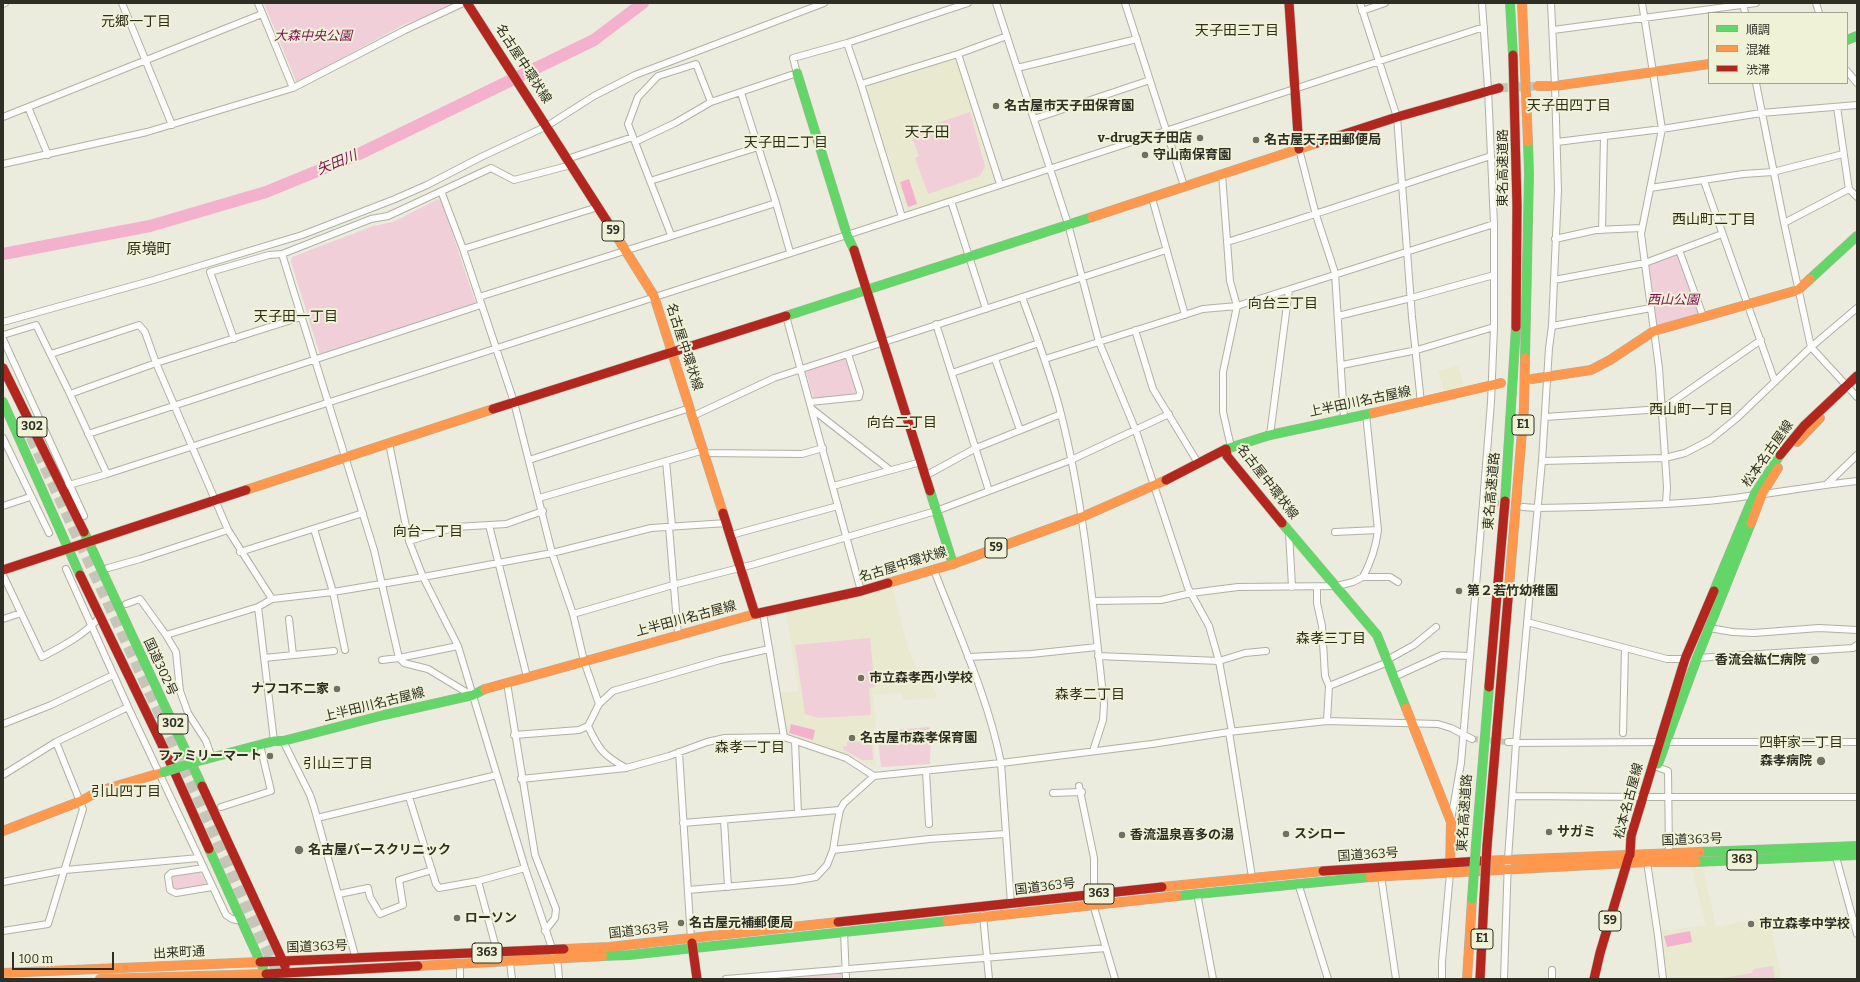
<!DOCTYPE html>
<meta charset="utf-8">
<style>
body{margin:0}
#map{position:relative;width:1860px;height:982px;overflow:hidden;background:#ebecdd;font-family:Bitter,"Noto Sans JP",serif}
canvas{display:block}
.frame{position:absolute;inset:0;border:4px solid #2e2e24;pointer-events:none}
.legend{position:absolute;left:1708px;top:12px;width:140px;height:72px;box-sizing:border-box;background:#f0f2d7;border:1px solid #a2a48f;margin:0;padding:5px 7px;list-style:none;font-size:12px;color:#2e2e24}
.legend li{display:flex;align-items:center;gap:8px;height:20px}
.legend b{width:20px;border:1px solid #a2a48f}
.scale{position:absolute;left:12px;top:952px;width:102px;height:18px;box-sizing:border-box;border:2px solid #2e2e24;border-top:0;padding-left:5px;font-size:12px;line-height:14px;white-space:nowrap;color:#2e2e24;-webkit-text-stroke:3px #f0f2d7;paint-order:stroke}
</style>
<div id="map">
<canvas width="1860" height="982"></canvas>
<div class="frame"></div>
<ul class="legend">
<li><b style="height:5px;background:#63d668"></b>順調</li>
<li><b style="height:5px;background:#ff974d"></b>混雑</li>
<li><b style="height:5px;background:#b3261e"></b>渋滞</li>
</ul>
<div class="scale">100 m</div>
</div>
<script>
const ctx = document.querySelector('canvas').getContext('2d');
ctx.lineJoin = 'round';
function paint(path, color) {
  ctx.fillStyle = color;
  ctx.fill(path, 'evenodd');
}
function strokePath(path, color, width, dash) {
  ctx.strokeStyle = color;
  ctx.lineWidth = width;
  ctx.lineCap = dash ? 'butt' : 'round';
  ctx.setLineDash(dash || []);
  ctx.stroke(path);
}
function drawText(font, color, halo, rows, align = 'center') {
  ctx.font = font + ' Bitter,"Noto Sans JP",serif';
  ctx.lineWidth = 4;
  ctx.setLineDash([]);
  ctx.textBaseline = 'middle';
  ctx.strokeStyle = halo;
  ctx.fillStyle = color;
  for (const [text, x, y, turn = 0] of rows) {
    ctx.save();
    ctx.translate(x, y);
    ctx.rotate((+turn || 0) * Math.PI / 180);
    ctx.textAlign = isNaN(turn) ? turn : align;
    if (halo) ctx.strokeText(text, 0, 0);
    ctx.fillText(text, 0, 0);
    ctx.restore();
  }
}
paint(new Path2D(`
 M954,59L957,61L996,178L993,184L908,211L905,209L867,90L870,86Z
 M1458,366L1464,386L1444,391L1438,371Z
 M892,586L909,652L915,664L937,694V698L903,700L902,693L873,695L876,727H873L876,768L840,751L788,737L786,734L779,693L799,691L786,612Z
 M1703,868L1716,927L1768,916L1782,979H1665L1659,931L1706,926L1692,869Z`), '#e8e9cf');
paint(new Path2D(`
 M264,3H459L403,25L298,82L296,81Z
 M970,112L985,166L980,176L928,194L915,158L919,156L910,132Z
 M438,199L442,202L476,304L320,355L291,262L292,257L373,226L393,222Z
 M1677,254L1700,314L1656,327L1647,265Z
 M843,358L847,360L859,392L857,396L815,399L813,397L806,372L808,370Z
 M870,638L875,687L869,688L871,715L819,718L805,714L795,645Z
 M929,727L931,729L930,764L881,767L877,731Z
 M872,741L873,760H862L844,750L843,746H847V742Z
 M200,872L206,883L204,885L177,889L173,888V876Z
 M1773,966L1775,979H1717L1752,973L1753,969Z
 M841,971L843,974V979L789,978L791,975Z`), '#f1cfd9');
paint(new Path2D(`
 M909,179L917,204L908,207L900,182Z
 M791,724L815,730L813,740L789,733Z
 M1690,931L1692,942L1667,947L1664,936Z`), '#f3b1ce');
strokePath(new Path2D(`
 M3,254L150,226L266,192L359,154L594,40L643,3`), '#f3b1ce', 12);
strokePath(new Path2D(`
 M1472,739L1508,742`), '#c5c6b8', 6, [6, 3]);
strokePath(new Path2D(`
 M1499,88L1538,86`), '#c5c6b8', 9, [9, 4.5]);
strokePath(new Path2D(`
 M24,422L173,743L259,934L281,979`), '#c5c6b8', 11, [11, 5.5]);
const street = new Path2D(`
 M122,3L172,125
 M258,3L293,88
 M996,3L1068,224L1099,342L1136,431L1188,588L1209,626L1219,661L1232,732
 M1125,3L1184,186
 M1360,3L1397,117L1412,317L1421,403
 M1642,3L1662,129L1641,234L1659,368L1667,487L1666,503
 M1743,3L1745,13
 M1816,3L1819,13
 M3,4L5,3
 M1362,11L1385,3
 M1553,30L1756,3
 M847,43L861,84L902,217
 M958,54L1000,184
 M1017,68L1137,39
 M1847,71L1857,83
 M1756,83L1784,223L1811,347L1857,397
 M861,84L958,54L1007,36
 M741,93L776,203L790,252
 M28,107L48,155
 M1837,107L1848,183L1849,189L1857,197
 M3,117L262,14
 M1034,119L1150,80
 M635,142L675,123L711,102L797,73L793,58L847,43L968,3
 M1557,142L1662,129L1761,113L1857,105
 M1299,149L1316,215L1335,273L1344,419
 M567,159L633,137
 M3,164L147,132L293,88L405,30L463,3
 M1222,174L1230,281L1237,306L1223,372V412L1231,447
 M650,181L758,147
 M1704,181L1775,382
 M1650,188L1743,174L1773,172L1843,154
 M441,191L463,249L514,402L552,553L573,614L584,661L599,704
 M1152,198L1185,315
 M951,201L986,309
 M1784,223L1849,189
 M1602,230L1604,136
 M671,235L628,124L638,97L658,76L696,64L711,102
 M1555,239L1596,230L1641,228
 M1227,242C1316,215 1403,184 1491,156
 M463,249L598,207
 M1679,250L1703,316
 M282,254L374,550L399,658L458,646
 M1554,280L1645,263L1722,234
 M479,297L776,203
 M1022,297C1036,335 1051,374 1061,414C1085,509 1093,607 1104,704L1103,720L1093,751
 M786,316L861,591
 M1338,316L1411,298L1494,275
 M3,322L150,281L302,235L395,199L427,185L481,157L547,126L594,96L635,75L824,3
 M936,324L989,491
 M1552,326L1651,308
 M1135,330L1153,389L1198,463
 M3,335L36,325L70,394L107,474
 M3,339L84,516
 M234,339L210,272L269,255L282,254L371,219L388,216L491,168L514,180L571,165
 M51,354L139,325L145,332L156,363L228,530L272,599
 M995,359L1020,430
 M1045,359L1203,309L1237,306L1494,224
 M1342,365L1417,350L1494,327
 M952,373L1039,343
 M70,394L156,363L301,317
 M810,402L859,397L860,392L848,354
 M812,409L890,470
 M693,416L774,378L1166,250
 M1545,417L1662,409L1761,340
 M88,434L481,305
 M1270,435L1289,290
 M3,438L49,533
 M389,443L409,541L423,577L458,646L525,868L558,966L559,979
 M705,453L802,454L823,448
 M529,460L690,408
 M666,461L672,526
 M1542,461L1665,458L1685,453L1710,440L1737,418L1811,347L1857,308
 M925,476L976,448L1061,414
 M1827,484L1857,455
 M833,486L921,462
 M62,487L107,474L847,235L1484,27
 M539,498L704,450
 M1483,503H1495
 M3,506L30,497
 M1523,507L1537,508C1590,507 1642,506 1695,502C1749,498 1803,487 1857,481
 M489,525L527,677
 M669,527L678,635
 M314,529L333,592L345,650
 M1289,532L1292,587
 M1335,532L1378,530
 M731,535L838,506
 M409,541L456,527L506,524L543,511
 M240,552L363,513
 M108,568L140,559L228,530
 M66,569L128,707L226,915L232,919L242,921
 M934,570C958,633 988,697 1001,763L1011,904
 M3,575L42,657C63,646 84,635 100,617
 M1363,577C1371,562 1376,547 1378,530L1366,414
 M1317,587V603L1322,626L1325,676L1329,686L1327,721
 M1093,601L1161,600L1191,593L1238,587L1337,586L1353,582L1363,577H1390L1398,582
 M126,604L140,599L166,635
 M763,613L784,737
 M573,614L673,585L755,564L936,511L1071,460L1169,414
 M3,619L21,613
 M289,619L293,655
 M1527,622L1667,659H1685
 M1709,628L1733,632L1754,633L1819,628L1857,630
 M1098,656L1219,661L1245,653L1266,651
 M968,657L1031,654L1097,647
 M264,658L334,651
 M1697,658L1853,648L1857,645
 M382,660L399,658L404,663L428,669L471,695
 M1387,660L1414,645L1436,627
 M1394,677L1442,655L1469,656
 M507,683L535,855L556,909L555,918L545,931
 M1329,686L1388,662
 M3,724L51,705L113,675
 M1229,732L1252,877
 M1623,733L1625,648
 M514,735L579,730L588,726
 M274,741L258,607L272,599L333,592L423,577L552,553L651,528L727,523
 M283,741L310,795L314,807L356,959
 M795,742L798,813
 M1508,742H1516
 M1667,742H1857
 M1516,743L1659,742
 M679,752L691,939
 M212,758L206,741L188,713L180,691L176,652L166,635L258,607
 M1657,767L1668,771L1669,854
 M626,768C603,755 599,750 588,726L599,704L613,691L720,660L769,649
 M926,771L929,824
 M3,775L56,742L128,707
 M521,779L626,768L669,756L707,742L725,738L784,737L846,758L874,776L1001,763L1152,744L1229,732L1327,721L1438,724L1451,728L1472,739
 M1079,786L1094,858V894
 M1053,793L1082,792
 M1513,796L1643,797
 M409,797L436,884L439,888L478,881L525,868
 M1648,797H1857
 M221,807L271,791L260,745
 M317,818L497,775
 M724,820L728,887
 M1451,820L1461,763L1483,503L1491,402L1494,327V224L1488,89L1482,3
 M683,823L840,810
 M833,850L929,839L1005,834
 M1836,857L1857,934
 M1647,862L1658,936L1663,979
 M204,868L171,873L168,876L170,890L176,893L212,887
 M1381,876L1396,979
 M478,881L495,944L496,953
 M3,882L65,870L199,858
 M1298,883L1328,979
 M688,890L793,881L816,877L827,865L833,850L837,825L840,810L844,803L874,776
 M1197,893L1213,979
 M339,894L368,888L370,897L380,914L403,905L399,880L432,870
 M1093,904L1115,979
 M983,915L989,979
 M3,931L48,924L83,809L56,742
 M844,932L846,979
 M510,962L512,979
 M460,963V979
 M726,979L1106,948
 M1442,979V962L1450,873
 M1504,979L1508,859L1516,743L1542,461L1549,348L1552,326L1558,190L1555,86L1551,3
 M1552,979V970`);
const fast = new Path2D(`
 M1510,3L1513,55
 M1847,40L1857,36
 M797,73L847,235L854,250
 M1810,279L1857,236
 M786,316L1092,217
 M1525,358L1529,174L1528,142
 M3,402L80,575
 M1226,449L1270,435L1373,413
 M930,491L953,564
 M1505,501L1516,327
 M1282,523L1377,635L1406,708
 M84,532L202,786
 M1714,591L1754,495L1780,455
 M195,762L274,741H283L384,715L473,695L485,689
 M1658,764L1697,658L1751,523
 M1476,845L1489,687
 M209,849L263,968
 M1700,852L1857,846
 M1696,862L1857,855
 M1177,896L1370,877
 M603,956L629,955L947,921`);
const slow = new Path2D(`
 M1522,3L1528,142
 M1538,86H1555L1709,64
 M1092,217L1317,143
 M617,237L654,296L723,513
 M1532,379L1591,370L1610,360L1654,331L1798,290L1810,279
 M1373,413L1501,383
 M1797,442L1820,418
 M246,490L493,409
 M1751,523L1762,494L1778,468
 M888,583L953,564L1082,517L1166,480
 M1509,587L1524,408L1525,358
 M485,689L755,614
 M1406,708L1451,822L1450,871
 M3,831L81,801L99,791L164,772
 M1481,861L1700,852
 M1370,877L1647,862H1696
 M1162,887L1323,871
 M947,921L1177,896
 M564,949L609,947L838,922
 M418,966L603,956
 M3,973L260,962
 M100,979L266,974
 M1467,979L1472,899`);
const jam = new Path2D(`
 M467,3L617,237
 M1289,3L1299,149
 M1513,55L1517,206L1516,327
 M1317,143L1397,117L1499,88
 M854,250L930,491
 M3,368L84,532
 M493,409L786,316
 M1780,455L1804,426L1857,376
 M1166,480L1226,449L1227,456L1282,523
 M723,513L755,614L861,591L888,583
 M3,570L246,490
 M80,575L165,751L209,849
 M1489,687L1505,501
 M202,786L285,966
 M1487,846L1509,587
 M1630,855L1631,836L1685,659L1714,591
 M1323,871L1481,861
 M838,922L1162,887
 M692,943L697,979
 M260,962L564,949
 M266,974L418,966
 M1480,979L1484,899
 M1594,979L1600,953L1629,856`);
strokePath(street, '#b0b1a5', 8);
strokePath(fast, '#b0b1a5', 10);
strokePath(slow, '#b0b1a5', 10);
strokePath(jam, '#b0b1a5', 10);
strokePath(street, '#fcfcfa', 6);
strokePath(fast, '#63d668', 9);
strokePath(slow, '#ff974d', 9);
strokePath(jam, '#b3261e', 9);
const fastBridge = new Path2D(`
 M164,772L195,762
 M1472,899L1476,845`);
const jamBridge = new Path2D(`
 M1484,899L1487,846`);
strokePath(fastBridge, '#b0b1a5', 10, []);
strokePath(jamBridge, '#b0b1a5', 10, []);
strokePath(fastBridge, '#63d668', 9);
strokePath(jamBridge, '#b3261e', 9);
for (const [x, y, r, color] of [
 [996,106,4,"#707065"],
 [1200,138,4,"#707065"],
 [1256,140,4,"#707065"],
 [1145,155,4,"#707065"],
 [1459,591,4,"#707065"],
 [1815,660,5,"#707065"],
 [861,678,4,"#707065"],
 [337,689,4,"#707065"],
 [852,738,4,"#707065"],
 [270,756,4,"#707065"],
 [1821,761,5,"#707065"],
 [1549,832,4,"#707065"],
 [1286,834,4,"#707065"],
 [1122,835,4,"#707065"],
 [299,850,5,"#707065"],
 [457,918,4,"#707065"],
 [681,923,4,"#707065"],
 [1751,924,4,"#707065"]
]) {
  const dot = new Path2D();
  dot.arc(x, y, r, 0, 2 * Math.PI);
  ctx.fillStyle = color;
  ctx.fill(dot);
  strokePath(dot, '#f0f2d7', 1.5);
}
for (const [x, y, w] of [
 [613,231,22],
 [1523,425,22],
 [32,427,30],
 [996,548,22],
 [173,724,30],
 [1742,860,30],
 [1099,894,30],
 [1610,921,22],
 [1482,939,22],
 [487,953,30]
]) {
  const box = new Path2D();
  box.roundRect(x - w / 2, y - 10, w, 20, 3);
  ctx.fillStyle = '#f0f2d7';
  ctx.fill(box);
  strokePath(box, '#2e2e24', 1);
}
drawText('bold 12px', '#2e2e24', null, [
 ["59",613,231],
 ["E1",1523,425],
 ["302",32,427],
 ["59",996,548],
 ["302",173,724],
 ["363",1742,860],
 ["363",1099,894],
 ["59",1610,921],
 ["E1",1482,939],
 ["363",487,953]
]);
drawText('italic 13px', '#7c0d53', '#f0f2d7', [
 ["大森中央公園",313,36],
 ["西山公園",1673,300]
]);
drawText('13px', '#2e2e24', '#f0f2d7', [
 ["名古屋中環状線",523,64,57],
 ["東名高速道路",1503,168,-90],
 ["名古屋中環状線",684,347,72],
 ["上半田川名古屋線",1360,402,-12],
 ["松本名古屋線",1768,454,-55],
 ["名古屋中環状線",1267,482,52],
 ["東名高速道路",1492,491,-85],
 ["名古屋中環状線",903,565,-17],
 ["上半田川名古屋線",686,619,-15],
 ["国道302号",160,667,65],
 ["上半田川名古屋線",374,705,-14],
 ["松本名古屋線",1629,801,-75],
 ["東名高速道路",1465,813,-86],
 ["国道363号",1692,840,-2],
 ["国道363号",1368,855,-4],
 ["国道363号",1045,887,-7],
 ["国道363号",639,931,-6],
 ["国道363号",317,947,-2],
 ["出来町通",179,953,-3]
]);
drawText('bold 13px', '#2e2e24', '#f0f2d7', [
 ["名古屋市天子田保育園",1004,106],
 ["v-drug天子田店",1192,138,"right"],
 ["名古屋天子田郵便局",1264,140],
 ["守山南保育園",1153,155],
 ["第２若竹幼稚園",1467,591],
 ["香流会紘仁病院",1806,660,"right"],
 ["市立森孝西小学校",869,678],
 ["ナフコ不二家",329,689,"right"],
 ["名古屋市森孝保育園",860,738],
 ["ファミリーマート",262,756,"right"],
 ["森孝病院",1812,761,"right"],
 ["サガミ",1557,832],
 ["スシロー",1294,834],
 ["香流温泉喜多の湯",1130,835],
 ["名古屋バースクリニック",308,850],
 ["ローソン",465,918],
 ["名古屋元補郵便局",689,923],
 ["市立森孝中学校",1759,924]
], 'left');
drawText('14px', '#2e2e19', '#f0f2d7', [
 ["元郷一丁目",136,22],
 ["天子田三丁目",1237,31],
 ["天子田四丁目",1569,106],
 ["天子田二丁目",786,143],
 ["西山町二丁目",1714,220],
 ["向台三丁目",1283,304],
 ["天子田一丁目",296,317],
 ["西山町一丁目",1691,410],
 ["向台二丁目",902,423],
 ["向台一丁目",428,532],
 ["森孝三丁目",1331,639],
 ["森孝二丁目",1090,695],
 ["四軒家一丁目",1801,743],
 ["森孝一丁目",750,748],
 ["引山三丁目",338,764],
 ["引山四丁目",126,792]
]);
drawText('italic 14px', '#7f1156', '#f0f2d7', [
 ["矢田川",337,163,-22]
]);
drawText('15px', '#2e2e19', '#f0f2d7', [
 ["天子田",927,133],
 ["原境町",149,250]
]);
</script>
